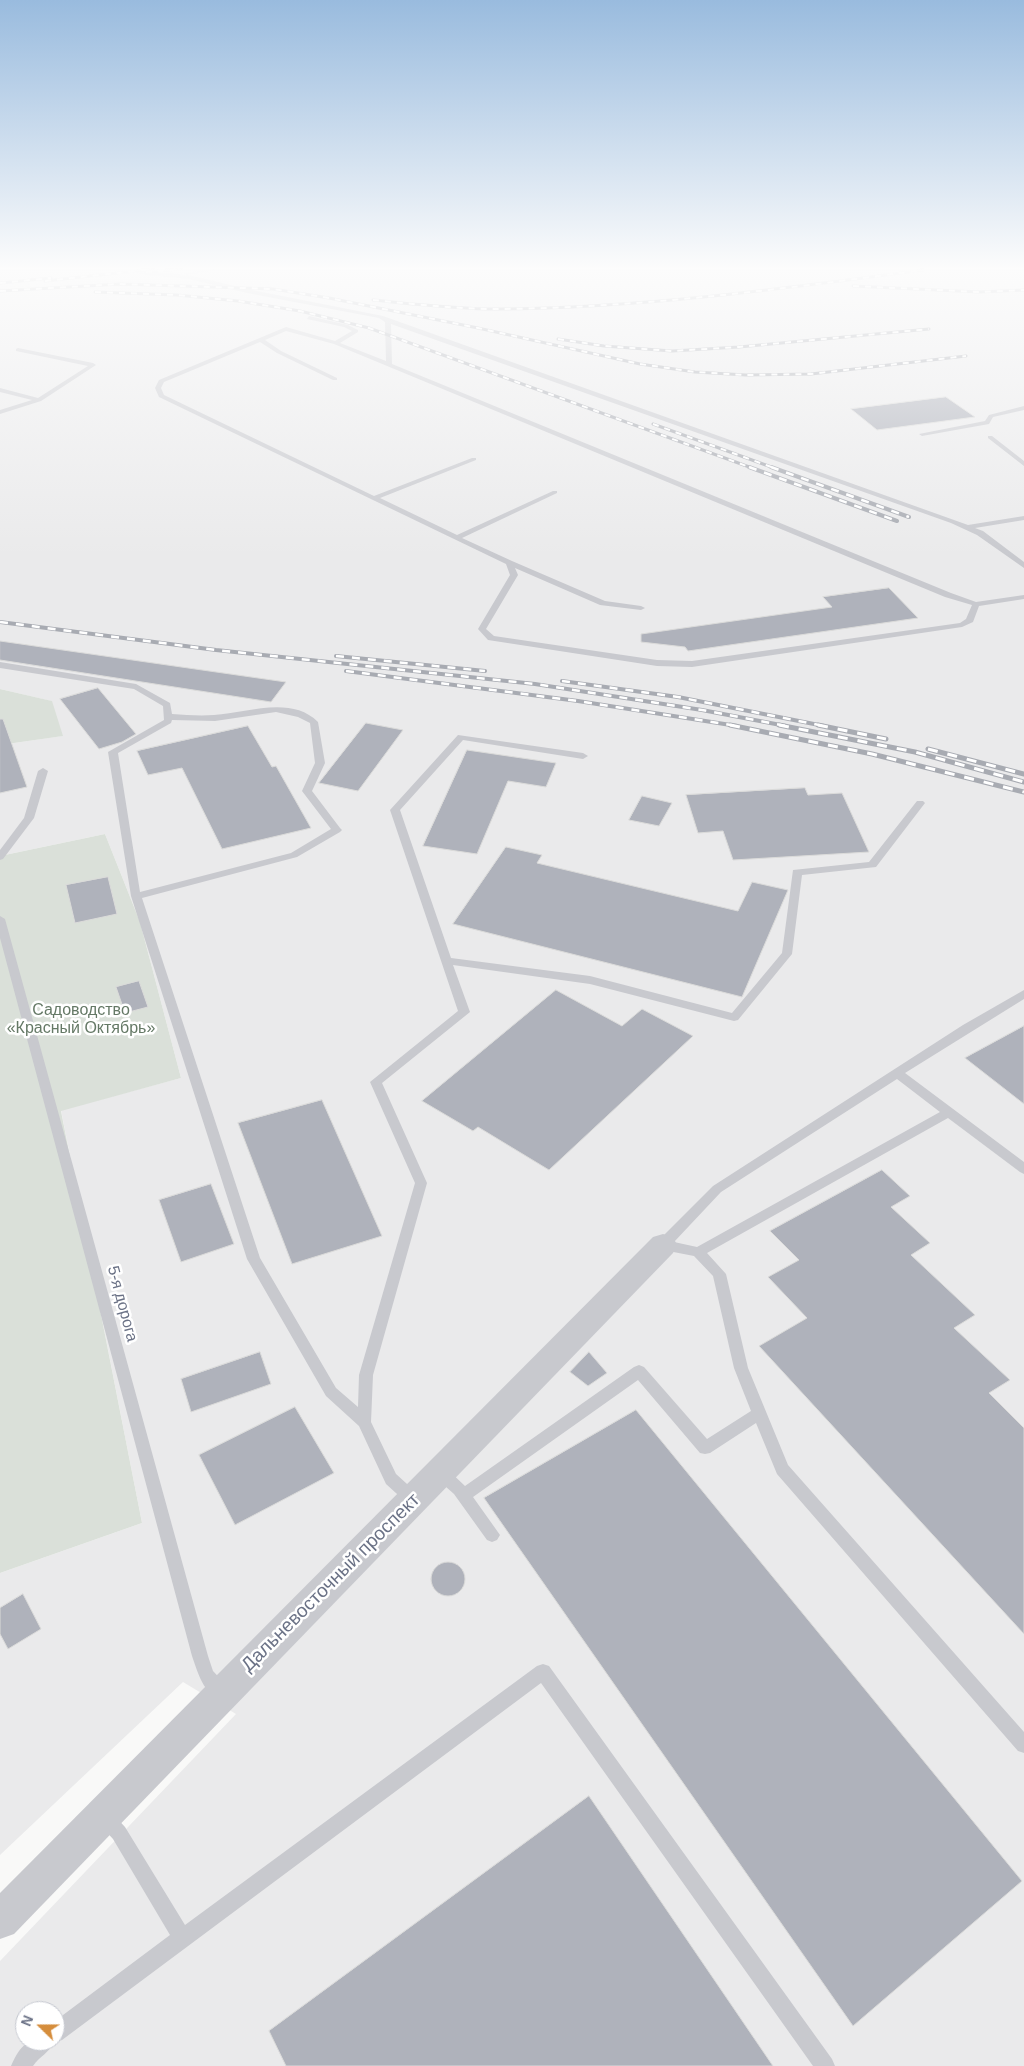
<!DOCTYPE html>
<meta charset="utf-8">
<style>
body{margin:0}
#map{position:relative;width:1024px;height:2066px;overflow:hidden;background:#f9f9f8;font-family:Arial,sans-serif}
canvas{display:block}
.north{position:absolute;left:15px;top:2001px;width:50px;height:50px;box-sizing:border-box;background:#fff;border:1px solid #c4c7cf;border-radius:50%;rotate:292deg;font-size:14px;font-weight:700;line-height:20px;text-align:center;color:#6b7286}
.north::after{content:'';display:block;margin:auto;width:18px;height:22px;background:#d58d3c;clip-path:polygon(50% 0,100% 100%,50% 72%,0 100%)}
</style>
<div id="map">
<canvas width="1024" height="2066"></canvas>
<div class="north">N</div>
</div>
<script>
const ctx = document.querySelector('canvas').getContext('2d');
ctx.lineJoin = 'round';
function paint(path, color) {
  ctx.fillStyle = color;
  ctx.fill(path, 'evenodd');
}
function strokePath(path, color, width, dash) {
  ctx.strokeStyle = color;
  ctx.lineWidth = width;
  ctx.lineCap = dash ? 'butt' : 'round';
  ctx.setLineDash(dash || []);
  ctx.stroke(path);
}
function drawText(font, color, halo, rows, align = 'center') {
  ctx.font = font + ' Arial,sans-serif';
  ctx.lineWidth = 5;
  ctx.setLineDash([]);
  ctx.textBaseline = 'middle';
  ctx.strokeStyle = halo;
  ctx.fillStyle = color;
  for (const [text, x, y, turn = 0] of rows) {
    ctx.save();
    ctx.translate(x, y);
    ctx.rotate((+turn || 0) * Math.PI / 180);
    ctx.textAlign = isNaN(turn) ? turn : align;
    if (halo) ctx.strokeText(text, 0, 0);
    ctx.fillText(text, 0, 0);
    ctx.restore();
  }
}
paint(new Path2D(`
 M0,269H1024V2066H0V1961L236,1714L183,1682L0,1855V1573L142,1523L61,1110L181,1078L140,922L105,834L0,856V745L62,736L51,701L0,689ZM25,2011H55V2041H25Z`), '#eaeaeb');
paint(new Path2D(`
 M0,689L52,701L63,736L0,745Z
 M105,834L140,922L181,1078L61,1111L142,1523L0,1573V856Z`), '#dae0d9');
const building = new Path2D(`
 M946,397L975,417L877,430L851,409Z
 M889,588L918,618L688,651L685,647L641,642V634L832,607L823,597Z
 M0,641L286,682L271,702L0,660Z
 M98,688L136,734L122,742L99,749L60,699Z
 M0,719H3L27,787L0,793Z
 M366,723L403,730L358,791L319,783Z
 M248,726L272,767L276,766L311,828L222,849L182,768L148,775L137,751Z
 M467,750L556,763L546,787L508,781L477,854L423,846Z
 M805,788L808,795L842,793L869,852L733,860L723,831L698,833L686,795Z
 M642,796L672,803L659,826L629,820Z
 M506,847L542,855L537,863L738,911L752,882L788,890L742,997L453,924Z
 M108,877L117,914L75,923L66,885Z
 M139,981L148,1007L125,1013L116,987Z
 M556,990L622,1026L642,1009L693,1036L549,1170L478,1127L473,1131L422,1101Z
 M1024,1026V1104L965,1058Z
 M322,1100L382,1236L292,1264L238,1123Z
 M882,1170L910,1196L891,1207L930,1243L911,1255L975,1315L954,1328L1010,1380L989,1393L1024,1428V1634L759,1346L807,1318L768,1277L799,1260L770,1231Z
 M211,1184L234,1244L181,1262L159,1200Z
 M260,1352L271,1384L191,1412L181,1379Z
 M589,1352L607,1373L588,1386L570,1372Z
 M295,1407L334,1473L235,1525L199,1455Z
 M636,1410L1022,1881L853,2026L484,1498Z
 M431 1579a17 17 0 1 1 34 0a17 17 0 1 1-34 0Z
 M23,1594L41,1629L8,1649L0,1634V1608Z
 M589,1796L773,2066H286L269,2031Z`);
paint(building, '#afb2bb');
strokePath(building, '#dbdbda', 1);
paint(new Path2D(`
 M124,269L189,275L247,289L383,316L968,525L1024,516V520L975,528L983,531L1024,562V568L977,535L951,523L391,324L392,364L951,593L976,602L1024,595V599L979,606L973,622L962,627L692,667L657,666L488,640L478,629L510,575L506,564L159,397L155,388L159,380L286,327L335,341L352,331L344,327L307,319L309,316L348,325L358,330V332L340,343L386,361L385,322L379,318L247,293L189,279L146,275ZM286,331L334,344L945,597L972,605L966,619L960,623L692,661L657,660L494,636L486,629L518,575L515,568L600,605L641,610L645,608L641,606L605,601L512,561L462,538L557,493V491H553L457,535L380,498L476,460V458H472L374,496L164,395L161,388L164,382L260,342L277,353L333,380H337V378L281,351L265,340Z
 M210,269H222L187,275L184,273Z
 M18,348L93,363L96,365L41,401L0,414V410L32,400L0,392V388L38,398L88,366L16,351V349Z
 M1024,406V410L993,417L989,424L922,436L919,434L985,421L989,415Z
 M988,436H992L1024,461V466L988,438Z
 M0,662L136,684L170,703L172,714C186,715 200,716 214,715C247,713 291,695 318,722L325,763L312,791L340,828L342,830L340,832L297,857L142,898L260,1258L336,1388L358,1407L359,1375L415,1183L370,1082L458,1011L390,810L458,735L583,753L588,756L583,759L463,740L400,810L451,958L590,976L732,1013L782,953L793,870L869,862L917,801H923L925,803L876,867L802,875L792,954L738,1020L734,1021L590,984L453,965L470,1012L382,1083L427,1183L373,1375L371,1422L396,1474L417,1493L419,1498L417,1503L412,1505L407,1503L386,1484L359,1426L326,1396L247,1259L131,896L108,752L164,720L163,706L134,689L0,668ZM276,712L298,717L310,723L315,763L302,791L331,829L291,853L140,892L118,753L171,723L172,720L215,721Z
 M43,768L48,771L34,818L3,859L0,860V850L24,818L38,771Z
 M0,916L5,919L208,1656L213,1671L227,1686L229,1692L227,1698L221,1700C203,1693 198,1673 192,1656L0,938Z
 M1024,990V999L905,1073L1024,1162V1174L1020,1172L948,1118L707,1253L726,1274L748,1368L788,1465L1024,1732V1753L1018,1751L777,1474L756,1423L710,1453L705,1454L700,1453L638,1380L473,1497L500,1535L497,1540L492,1542L487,1540L454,1494L436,1478L434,1473L436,1468L441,1466L446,1468L465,1486L634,1367L639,1365L644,1367L707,1439L751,1411L734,1368L713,1276L694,1256L658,1249L657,1245L658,1241L713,1186L963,1025ZM897,1079L940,1112L697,1247L674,1242L721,1192Z
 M543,1664L549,1666L832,2059L835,2066H813L541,1683L62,2040L54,2042C50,2052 39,2057 33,2066H11C23,2039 29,2041 55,2041V2021L170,1935L113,1839L100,1825L97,1819L100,1813L106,1810L112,1813L125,1827L185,1925L537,1666Z`), '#c8c9ce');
paint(new Path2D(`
 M663,1234L673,1237L677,1245L673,1253L14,1934L0,1939V1893L653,1237Z`), '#c8c9ce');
const railFar2 = new Path2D(`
 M146,272L181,269
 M45,281L153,269
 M0,283L51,278
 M853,286L979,292L1024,290
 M0,291L120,284L273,289L329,298L478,328L640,364L695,372L746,375L811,374L966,356
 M95,292L177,295L238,301L300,311L369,328L752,468
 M373,300C414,304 456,309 497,309C640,308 782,289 923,270
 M558,339L604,346L672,351L739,347L929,329
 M653,424L774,468`);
const railFar1 = new Path2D(`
 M749,467L897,521
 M771,467L909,517
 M0,622L216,650L535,684L702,710L786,726
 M336,656L485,671
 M346,671L578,701L737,726
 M562,681L678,697L824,726`);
const rail = new Path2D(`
 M730,725L872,754L1024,792
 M779,725L915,752L1024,782
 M818,725L886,739
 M928,749L1024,774`);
strokePath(railFar2, '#a8abb2', 3);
strokePath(railFar1, '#a8abb2', 4);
strokePath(rail, '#a8abb2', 5);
strokePath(railFar2, '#fff', 2, [6]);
strokePath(railFar1, '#fff', 2.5, [8]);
strokePath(rail, '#fff', 3, [10]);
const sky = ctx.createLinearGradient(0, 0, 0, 558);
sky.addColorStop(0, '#99bbde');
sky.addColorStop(0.48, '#fcfcfc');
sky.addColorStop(1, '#fcfcfc00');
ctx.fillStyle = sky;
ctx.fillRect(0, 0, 1024, 558);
drawText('16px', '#657966', '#fff', [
 ["Садоводство",81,1011],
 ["«Красный Октябрь»",81,1029]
]);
drawText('16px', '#6b7286', '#fff', [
 ["5-я дорога",122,1304,75]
]);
drawText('19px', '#6b7286', '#fff', [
 ["Дальневосточный проспект",331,1583,-45]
]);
</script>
